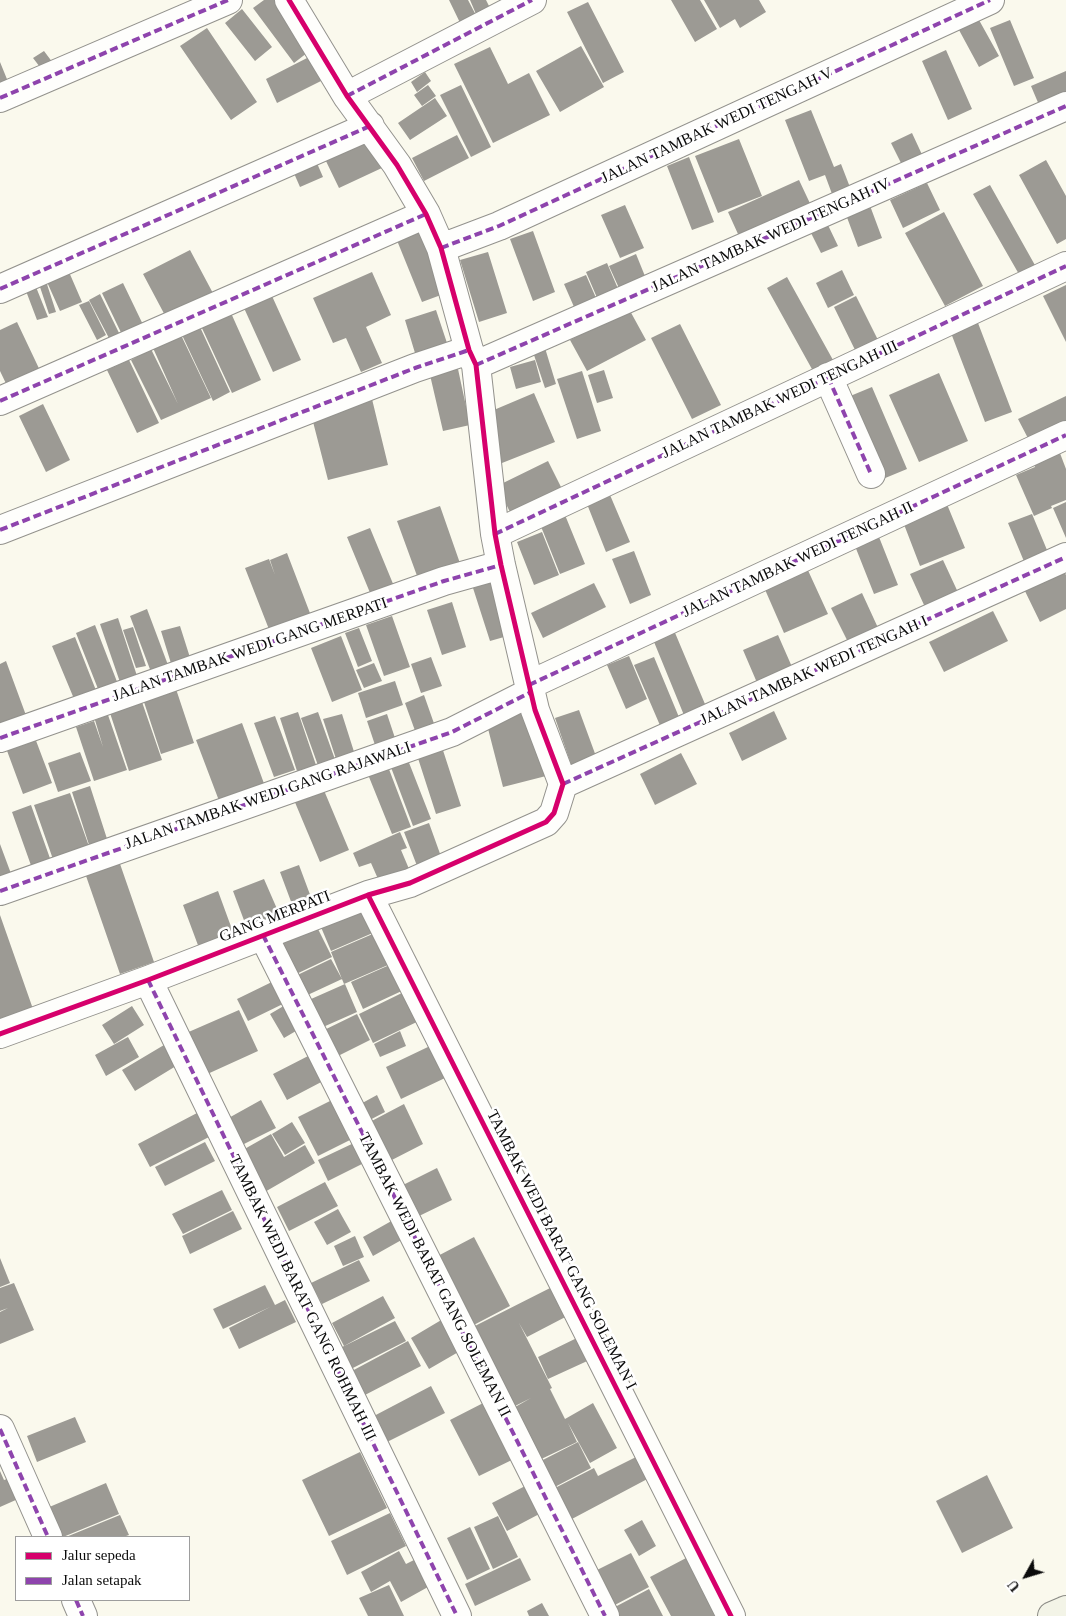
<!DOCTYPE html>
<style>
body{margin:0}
#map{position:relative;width:1066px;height:1616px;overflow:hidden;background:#faf9ed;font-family:"Times New Roman",serif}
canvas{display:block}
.legend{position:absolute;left:15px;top:1536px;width:175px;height:65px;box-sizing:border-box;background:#fff;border:1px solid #9d9d9d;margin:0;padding:6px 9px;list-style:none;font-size:15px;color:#0b0b0b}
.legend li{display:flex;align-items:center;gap:10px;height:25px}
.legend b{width:25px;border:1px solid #9d9d9d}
.north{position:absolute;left:1001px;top:1551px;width:50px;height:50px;-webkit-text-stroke:4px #fff;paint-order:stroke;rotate:231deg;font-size:14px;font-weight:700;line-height:20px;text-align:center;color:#0b0b0b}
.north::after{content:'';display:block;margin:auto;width:18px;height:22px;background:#0b0b0b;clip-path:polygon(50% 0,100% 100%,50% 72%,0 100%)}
</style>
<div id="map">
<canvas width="1066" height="1616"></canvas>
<ul class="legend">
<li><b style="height:6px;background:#d6006c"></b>Jalur sepeda</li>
<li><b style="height:6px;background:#8e44ad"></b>Jalan setapak</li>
</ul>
<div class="north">U</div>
</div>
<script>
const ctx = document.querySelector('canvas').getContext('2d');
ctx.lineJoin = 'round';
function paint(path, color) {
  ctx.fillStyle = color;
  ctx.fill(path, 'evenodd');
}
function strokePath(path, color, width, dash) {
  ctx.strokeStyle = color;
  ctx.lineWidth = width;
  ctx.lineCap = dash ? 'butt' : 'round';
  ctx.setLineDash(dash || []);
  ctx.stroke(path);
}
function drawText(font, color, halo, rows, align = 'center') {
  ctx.font = font + ' "Times New Roman",serif';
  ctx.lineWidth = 5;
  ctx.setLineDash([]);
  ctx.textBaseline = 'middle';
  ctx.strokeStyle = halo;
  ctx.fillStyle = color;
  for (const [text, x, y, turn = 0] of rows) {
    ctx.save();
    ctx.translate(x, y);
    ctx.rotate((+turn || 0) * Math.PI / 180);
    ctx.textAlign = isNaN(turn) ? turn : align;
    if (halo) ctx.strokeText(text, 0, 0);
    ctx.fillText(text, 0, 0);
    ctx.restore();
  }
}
paint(new Path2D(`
 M264,0H282L316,46L294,63L253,8Z
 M449,0H468L479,21L470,0H486L494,16L464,31Z
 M671,0H700L717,29L695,42Z
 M704,0H759L766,12L740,28L735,19L720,28Z
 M588,2L624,72L603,83L567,12Z
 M242,9L272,47L255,61L225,23Z
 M979,20L999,56L979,67L959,30Z
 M1010,20L1034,78L1014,86L990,28Z
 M207,28L257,102L231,120L180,46Z
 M581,46L604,87L560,112L536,71Z
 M490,47L508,84L529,73L550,115L493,143L454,64Z
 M946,50L972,109L948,120L922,61Z
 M44,51L53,63L43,71L33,58Z
 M309,57L321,81L277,103L266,79Z
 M0,62L11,89L0,94Z
 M1066,71V102L1042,112L1031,86Z
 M425,72L431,81L417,92L411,82Z
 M428,85L436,96L422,106L414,95Z
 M461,85L491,147L471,157L440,95Z
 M435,98L447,116L410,140L398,123Z
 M811,110L834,167L841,164L853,195L835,202L825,175L809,181L785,120Z
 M912,133L925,161L905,171L891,143Z
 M369,135L384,167L339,188L324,157Z
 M457,135L469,158L424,181L412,158Z
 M739,139L762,196L718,213L695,156Z
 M689,157L714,222L692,230L667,166Z
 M1046,160L1066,196V239L1057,244L1019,175Z
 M316,161L323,177L300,187L293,171Z
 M799,180L815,214L743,245L728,212Z
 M927,183L940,210L903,228L890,200Z
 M990,185L1036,267L1020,276L973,194Z
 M869,203L882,238L858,247L845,212Z
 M625,205L644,248L620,258L601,215Z
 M944,212L983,286L945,306L905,233Z
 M827,223L838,246L821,253L810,231Z
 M423,227L449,292L422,302L396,238Z
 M533,231L555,292L533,301L510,239Z
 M190,250L215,297L168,321L143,274Z
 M488,252L507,313L479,322L460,260Z
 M636,254L649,286L623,297L609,266Z
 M607,263L622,298L601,307L586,272Z
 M842,270L854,295L828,308L816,283Z
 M69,272L82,302L60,311L47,282Z
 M372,272L391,315L366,327L382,363L361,372L346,338L333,343L313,298Z
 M586,275L600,307L578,316L564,284Z
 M787,277L838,369L818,380L767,288Z
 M45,278L56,312L49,314L38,281Z
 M123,283L148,335L127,345L102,293Z
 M1066,285V342L1043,296Z
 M36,287L48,317L37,320L26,291Z
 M100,294L120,335L110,340L89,300Z
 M272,296L301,360L273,372L244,308Z
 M856,296L880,344L857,354L834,307Z
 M89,301L106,335L97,340L79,305Z
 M629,309L646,340L587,371L570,340Z
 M436,310L447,343L415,353L405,320Z
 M231,313L261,380L232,393L201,326Z
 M17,322L44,379L11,394L0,371V330Z
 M978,323L1012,412L985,422L951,333Z
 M680,324L721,405L692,419L651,338Z
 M200,327L230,392L213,401L182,335Z
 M181,335L211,398L161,420L131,360L151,349L178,404L153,348Z
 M545,348L556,384L545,388L533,352Z
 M129,360L159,423L137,433L107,370Z
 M535,360L541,382L516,389L510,367Z
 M458,369L470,425L443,431L430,375Z
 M604,370L613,398L597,403L588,375Z
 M582,371L601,431L577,439L557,379Z
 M939,373L968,441L919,462L889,395Z
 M872,387L907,469L878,481L843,399Z
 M534,393L555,442L502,463L482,415Z
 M1066,396V429L1032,446L1018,419Z
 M372,399L388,465L328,480L311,414Z
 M43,404L70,460L46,472L19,416Z
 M1058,448L1066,469V500L1051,506L1052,508L1034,516L1016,475L1035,467L1032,458Z
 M548,461L565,495L514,520L497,486Z
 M610,495L630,542L606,552L587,504Z
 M944,497L965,548L920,566L900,514Z
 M1066,502V538L1053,508Z
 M440,506L462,569L420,584L397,521Z
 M1032,514L1052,562L1028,571L1008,523Z
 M565,515L585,564L560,574L540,524Z
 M370,528L396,591L373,600L347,537Z
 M542,532L559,575L534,585L517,542Z
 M879,537L898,585L874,594L855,546Z
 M634,551L651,595L630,604L612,559Z
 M287,553L313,621L272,637L245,568L269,559L275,575L270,560Z
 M943,560L962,601L929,616L910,574Z
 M806,566L828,614L784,633L763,585Z
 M1062,568L1066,575V609L1040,622L1023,587Z
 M495,581L511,635L490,641L473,588Z
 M594,583L606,607L543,638L531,613Z
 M862,593L879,630L849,644L831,608Z
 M452,602L466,647L442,655L427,610Z
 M147,609L171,673L154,680L130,616Z
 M993,611L1008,641L944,672L929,642Z
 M392,616L410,667L384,676L366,625Z
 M118,618L139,682L122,688L100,624Z
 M95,625L121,692L102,699L76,633Z
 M180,626L193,667L174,673L161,631Z
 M133,627L146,666L136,668L123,630Z
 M359,628L372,661L358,667L345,633Z
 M673,628L710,716L688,725L652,637Z
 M778,635L796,676L761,692L743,650Z
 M341,636L362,690L332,702L311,648Z
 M75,637L99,698L77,706L52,646Z
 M629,656L647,699L626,709L607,665Z
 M431,657L442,686L421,693L411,664Z
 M654,657L681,722L662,730L634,665Z
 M6,661L27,718L0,728V664Z
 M374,663L382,681L364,688L356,670Z
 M395,681L403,705L366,718L358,693Z
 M176,689L194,743L161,754L143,699Z
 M424,695L437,732L418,739L405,703Z
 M142,702L162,760L129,771L110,713Z
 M528,706L546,776L503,787L485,717Z
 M579,710L597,759L572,767L555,718Z
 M774,711L787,739L742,761L729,733Z
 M298,712L316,765L297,771L280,718Z
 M318,712L337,765L320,771L301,718Z
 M342,714L356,758L338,765L323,719Z
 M387,714L397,744L377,751L367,721Z
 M108,715L127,770L94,781L76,727L94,721L103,747L95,720Z
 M275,716L295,770L274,777L254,723Z
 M242,723L266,789L221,806L196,740Z
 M35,738L52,783L23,794L6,748Z
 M440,741L461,806L436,814L415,749Z
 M80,752L91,781L58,792L48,763Z
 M681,753L697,784L655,805L640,774Z
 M406,755L431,819L413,826L389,762Z
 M387,764L411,827L392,834L367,772Z
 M90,786L109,845L91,851L72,792Z
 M323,788L349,850L320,862L294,800Z
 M70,793L91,852L55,865L34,805Z
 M31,805L52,864L33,871L12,812Z
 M429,823L443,862L419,871L404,832Z
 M400,832L407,848L401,850L412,876L382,888L371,863L359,867L353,853Z
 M0,844L13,879L0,884Z
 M119,861L154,962L120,974L85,873Z
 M299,865L315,908L296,915L280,872Z
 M264,879L281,918L248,931L233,891Z
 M218,891L237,943L202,956L183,905Z
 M361,901L375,932L331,951L318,920Z
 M0,915L33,1009L0,1020Z
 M314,921L332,957L290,977L273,941Z
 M375,933L388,965L344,984L331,952Z
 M331,959L342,979L299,999L289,979Z
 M394,963L406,989L363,1009L351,982Z
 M278,979L289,1001L248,1021L237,999Z
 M345,984L357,1012L314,1031L302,1003Z
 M408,990L423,1019L373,1043L359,1014Z
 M287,1004L301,1028L284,1038L270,1014Z
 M132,1006L144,1025L114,1044L102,1025Z
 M239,1010L258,1051L203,1076L184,1034Z
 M357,1014L370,1040L332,1059L318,1033Z
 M400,1031L406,1046L380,1057L374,1044Z
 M128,1037L139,1057L106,1076L95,1055Z
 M164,1045L176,1066L135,1091L122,1070Z
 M430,1046L445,1078L401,1099L386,1067Z
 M314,1053L327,1079L287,1100L273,1074Z
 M377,1095L385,1112L364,1123L355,1107Z
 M336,1098L356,1137L318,1156L298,1117Z
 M261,1100L276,1128L240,1146L225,1120Z
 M404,1104L423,1144L386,1163L366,1124Z
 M197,1113L209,1137L150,1167L138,1144Z
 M292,1122L305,1143L285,1155L272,1134Z
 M271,1134L284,1157L305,1145L315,1163L263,1193L241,1151Z
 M205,1142L215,1161L165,1186L155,1167Z
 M356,1142L366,1162L328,1181L318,1160Z
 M437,1168L452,1200L417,1217L401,1186Z
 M325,1182L338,1206L289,1231L277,1207Z
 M222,1190L232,1210L183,1234L172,1214Z
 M338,1209L351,1232L327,1245L314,1222Z
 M233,1211L242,1229L190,1254L182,1236Z
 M395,1219L405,1238L373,1256L363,1237Z
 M355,1236L364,1257L343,1266L334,1246Z
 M474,1237L510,1306L468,1328L432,1259Z
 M0,1258L10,1283L0,1287Z
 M359,1260L370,1281L322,1304L311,1283Z
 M14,1283L34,1330L0,1344V1312L8,1308L0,1311V1288Z
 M558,1284L573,1313L527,1337L519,1323L552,1388L550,1389L565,1419L593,1403L617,1448L590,1463L568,1423L577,1442L535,1462L508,1411L531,1398L507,1410L467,1330Z
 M265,1285L275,1305L285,1300L296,1322L239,1349L229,1328L270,1307L223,1329L213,1309Z
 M383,1296L395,1318L344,1346L332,1323Z
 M448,1316L467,1347L429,1369L411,1338Z
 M395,1321L406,1341L347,1371L336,1350Z
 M585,1334L596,1357L548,1379L538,1357Z
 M408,1341L421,1366L363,1396L350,1372Z
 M431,1386L445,1413L385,1443L372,1417Z
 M491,1399L520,1456L479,1476L450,1420Z
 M75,1417L86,1442L37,1462L27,1436Z
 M578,1442L591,1468L549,1490L535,1464Z
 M360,1452L387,1508L329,1536L302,1480Z
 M642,1454L653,1476L570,1520L553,1489L594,1468L598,1476Z
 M0,1471L4,1480L10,1478L18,1499L0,1507Z
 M987,1475L1013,1528L962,1553L936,1501Z
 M106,1483L119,1514L63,1537H60L47,1508Z
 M531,1483L545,1511L507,1531L492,1503Z
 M390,1513L406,1546L347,1575L331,1541Z
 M120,1515L129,1535L123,1537H66Z
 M498,1516L518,1557L493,1569L474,1527Z
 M642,1520L656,1546L639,1556L624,1530Z
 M470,1527L490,1569L467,1580L447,1538Z
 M399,1551L406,1564L414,1560L428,1587L401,1602L390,1581L371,1592L361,1572Z
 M631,1553L649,1587L611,1607L593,1572Z
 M688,1557L719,1616H671L650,1577Z
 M520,1558L531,1580L475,1606L465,1584Z
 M389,1585L404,1616H368L359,1598Z
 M649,1589L663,1616H619L615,1607Z
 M542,1603L549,1616H529L527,1611Z`), '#9c9a94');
const street = new Path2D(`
 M347,96L532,0
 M0,98L228,0
 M441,248L499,226L990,0
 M0,289L370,126
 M476,365L1066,106
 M828,377L871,474
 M0,401L426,214
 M0,530L415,368L469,350
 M495,534L1066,266
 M529,685L1066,435
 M0,738L444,581L501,565
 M563,784L1066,557
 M0,891L452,732L531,692
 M368,895L731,1616
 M263,935L605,1616
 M148,980L457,1616
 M0,1034L148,980L368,895L410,883L546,822L554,813L563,784L535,710L501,565L495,534L476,365L469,350L441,248L426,214L397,165L347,96L289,0
 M0,1429L48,1537
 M76,1600L83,1616`);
const secondary = new Path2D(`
 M1052,1616L1066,1610`);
strokePath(street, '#93928d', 30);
strokePath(secondary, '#898983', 30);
strokePath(street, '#fefefc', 28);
strokePath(secondary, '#f3f4e7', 28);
strokePath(new Path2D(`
 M347,96L532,0
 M0,98L228,0
 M441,248L499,226L990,0
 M0,289L370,126
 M476,365L1066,106
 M828,377L871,474
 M0,401L426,214
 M0,530L415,368L469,350
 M495,534L1066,266
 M529,685L1066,435
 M0,738L444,581L501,565
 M563,784L1066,557
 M0,891L452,732L531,692
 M263,935L605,1616
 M148,980L457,1616
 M0,1429L48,1537
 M76,1600L83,1616`), '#8e44ad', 4, [8, 4]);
strokePath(new Path2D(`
 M368,895L731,1616
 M0,1034L148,980L368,895L410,883L546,822L554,813L563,784L535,710L501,565L495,534L476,365L469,350L441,248L426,214L397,165L347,96L289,0`), '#d6006c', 5);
drawText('16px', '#0b0b0b', '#fff', [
 ["JALAN TAMBAK WEDI TENGAH V",717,126,-25],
 ["JALAN TAMBAK WEDI TENGAH IV",771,236,-24],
 ["JALAN TAMBAK WEDI TENGAH III",780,400,-25],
 ["JALAN TAMBAK WEDI TENGAH II",798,560,-25],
 ["JALAN TAMBAK WEDI GANG MERPATI",250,650,-19],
 ["JALAN TAMBAK WEDI TENGAH I",814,671,-24],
 ["JALAN TAMBAK WEDI GANG RAJAWALI",268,796,-19],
 ["GANG MERPATI",275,917,-21],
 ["TAMBAK WEDI BARAT GANG SOLEMAN I",561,1250,63],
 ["TAMBAK WEDI BARAT GANG SOLEMAN II",434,1275,63],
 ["TAMBAK WEDI BARAT GANG ROHMAH III",302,1298,64]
]);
</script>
